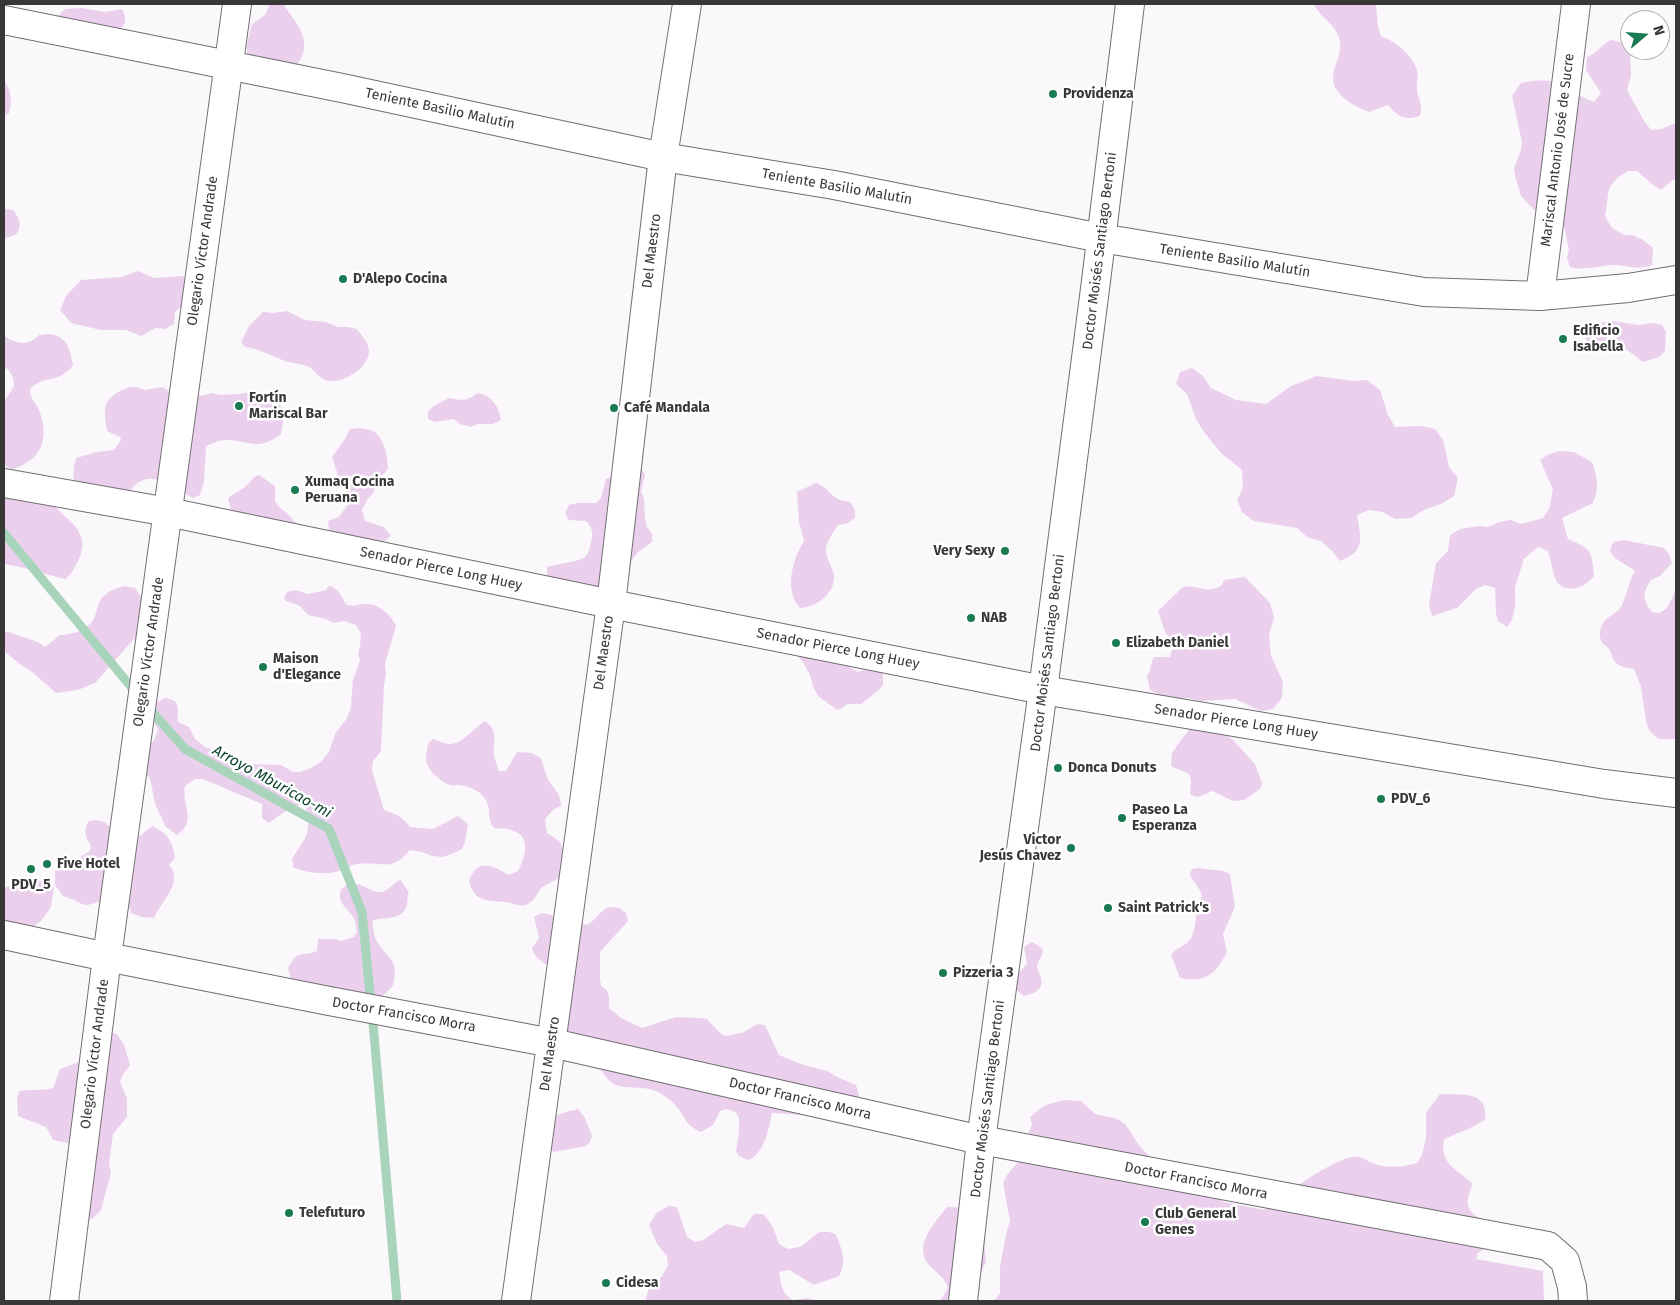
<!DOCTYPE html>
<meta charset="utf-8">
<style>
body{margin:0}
#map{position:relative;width:1680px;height:1305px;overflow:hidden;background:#faf8fb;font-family:"Fira Sans",sans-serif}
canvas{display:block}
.frame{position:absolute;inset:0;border:5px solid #393839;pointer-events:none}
.north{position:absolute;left:1620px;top:10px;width:50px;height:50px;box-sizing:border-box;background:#fff;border:1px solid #b0afb0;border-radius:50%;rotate:72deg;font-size:14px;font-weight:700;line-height:20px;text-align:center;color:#393839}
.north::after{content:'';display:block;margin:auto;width:18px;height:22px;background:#187a51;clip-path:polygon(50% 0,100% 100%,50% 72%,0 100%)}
</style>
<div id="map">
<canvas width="1680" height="1305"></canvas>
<div class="frame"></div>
<div class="north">N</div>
</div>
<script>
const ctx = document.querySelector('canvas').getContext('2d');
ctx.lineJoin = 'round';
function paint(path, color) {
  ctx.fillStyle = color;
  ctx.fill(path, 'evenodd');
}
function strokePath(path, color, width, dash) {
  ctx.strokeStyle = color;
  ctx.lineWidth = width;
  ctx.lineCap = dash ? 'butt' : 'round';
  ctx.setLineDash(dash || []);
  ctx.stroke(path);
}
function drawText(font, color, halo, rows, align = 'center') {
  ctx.font = font + ' "Fira Sans",sans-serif';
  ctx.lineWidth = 5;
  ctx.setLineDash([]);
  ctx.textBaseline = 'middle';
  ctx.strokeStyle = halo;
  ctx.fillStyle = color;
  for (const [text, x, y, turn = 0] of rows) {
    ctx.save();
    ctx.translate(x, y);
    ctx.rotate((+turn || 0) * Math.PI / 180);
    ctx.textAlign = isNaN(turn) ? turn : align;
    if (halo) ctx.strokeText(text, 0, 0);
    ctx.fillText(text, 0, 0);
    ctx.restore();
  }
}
paint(new Path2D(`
 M270,4H285V7C301,29 315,45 293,70L247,59V44L252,24L265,15Z
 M1314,4H1376L1378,27L1381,36C1396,42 1412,54 1417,70C1419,76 1416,84 1417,90C1419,102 1423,104 1420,116C1404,121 1398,116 1388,105L1369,112C1355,107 1331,94 1333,76C1335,62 1343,53 1339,38C1335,23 1320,18 1314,4Z
 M81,8L105,12L122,9C129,23 124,25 114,35L64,24L58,16L65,9Z
 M1611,40L1620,42L1630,51L1631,76L1627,90L1644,121L1651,130L1661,129L1676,123V180L1674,179L1661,190L1653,185L1637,171H1628L1618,177L1613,183L1609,189L1605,216L1612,228L1624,235H1633L1643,240L1653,248L1652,265C1633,271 1630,265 1613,265C1598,266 1585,271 1570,267L1567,258L1569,250L1561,212L1534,210L1521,196L1515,176L1514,168L1521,150L1522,142L1512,96L1521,83C1532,81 1543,79 1554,82C1568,87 1580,97 1594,102L1601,93L1586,70L1587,57C1597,53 1601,45 1611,40Z
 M4,80C11,91 13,101 9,113L4,116Z
 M4,209L13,210C23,222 23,237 4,238Z
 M138,271L154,278L183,276L192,282L191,304L181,307L175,312L174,324L165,329L156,328L141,336L126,330H101L79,325L71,323L60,310L66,296L81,280L122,277Z
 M287,311L305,320L326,322L338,327H348L357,329C366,341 374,349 365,363C359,373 337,385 325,380C318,377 314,369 307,366C301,364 294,363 288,362C273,357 261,349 245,347L241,342L249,326L263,312L273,313Z
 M1613,321L1638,325L1654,323L1662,325L1666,332L1665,351L1659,357L1643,362C1636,357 1621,344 1613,344C1601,344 1600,350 1586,345L1587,329L1598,323Z
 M49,334C67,336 70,348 73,365C58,385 44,374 30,389C30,399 35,401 39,410C50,438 42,460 13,469L7,467L4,463V402L14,386L13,378L8,369L4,368V335C15,345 29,346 39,335Z
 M1192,368L1203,376L1211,388L1236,400L1266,404L1291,386L1317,376L1353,381L1367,380L1380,390L1388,415L1395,427L1422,426L1435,429L1443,440L1449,467L1458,478L1454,496L1441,504L1426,509L1411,518L1395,519L1383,512L1369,510L1357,515C1361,539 1366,551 1340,561L1332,551L1321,541L1307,537L1297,528L1254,521L1242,512L1237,500L1243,488L1242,470L1221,453L1204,432L1196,419L1187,394L1176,384L1180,372Z
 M129,387H136L145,390L162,387L178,396H201L212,393L220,395L239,394L258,391L268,395L281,406L284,415L281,434C259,452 248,440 225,440C218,440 212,444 206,446L204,481L200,495L193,498C172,487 148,464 129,492L73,486L74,466L76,458L97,452L114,450L121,440L120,437L107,431C103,404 103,398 129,387Z
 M478,393C492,396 499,406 501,420L493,424H478L470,427L460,424L454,419L435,422L428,419V411L434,406L449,398C463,401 466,401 478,393Z
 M361,428C364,429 370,430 373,431C385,439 387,455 388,469L376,483L374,492L367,500L362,510L365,521L384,527L391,536L380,544L339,536L329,530L328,521L339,517L351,500L339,478L332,457L345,439L350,429Z
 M1560,451L1574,452L1592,462C1598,477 1599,489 1593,503L1562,518L1568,539C1591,549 1592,550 1594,576C1586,587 1567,595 1557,582C1554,578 1550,557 1548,551L1538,547L1524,559L1515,587V606L1512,620L1507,627L1498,621L1496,613L1495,588L1485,585L1476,589L1457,608L1432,616L1429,605L1436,563L1448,551L1450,535L1460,529L1479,526L1488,527L1499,522L1511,520L1521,524L1543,518L1549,509L1553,490L1540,460L1549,454Z
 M640,466L645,475L641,491L644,499L645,519L647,527L652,534V542L638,552L632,560L627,577L598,588L589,587L582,582L555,583L547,576V567C556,564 579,562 585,557C589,553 590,547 591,542C594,533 592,528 586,521L569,520L565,513L569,505L577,503H596L601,498L606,479L619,473Z
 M259,475L275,486V501L278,506L288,514L297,524L300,530L232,513L228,499C233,492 240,492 246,486C251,482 252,477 259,475Z
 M816,483C833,490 828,499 850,502L855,510V518L848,523L838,525C834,532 826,541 826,550C826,559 833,567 834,576C835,594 816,607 800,608C784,591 792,560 804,541L799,522L797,492Z
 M4,488L43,495L75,526C85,539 84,550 77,563C73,570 72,574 65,579L20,567L4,564Z
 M1624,540L1664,548L1669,554L1672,563L1660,576L1651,580C1642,594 1642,598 1652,612L1660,613L1667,608L1676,590L1675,739H1658L1649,730L1646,721L1641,687L1634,669C1629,668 1623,668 1619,665C1612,661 1613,655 1609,649C1608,647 1605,646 1603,644C1599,639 1599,631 1602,625C1606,616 1616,615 1621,607C1627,596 1628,582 1635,571L1615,558L1610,551L1613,542Z
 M1245,577L1270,603L1274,618L1269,635L1271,656L1283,682L1282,698L1273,709L1261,711L1235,699L1202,701L1188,698H1165L1150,690L1147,676C1152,670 1150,663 1154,657H1170L1174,644L1165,632L1158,611L1183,587C1197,583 1206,596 1222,585L1224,580Z
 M125,586L135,588L148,607L138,634L95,683L78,690L56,693L31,671L22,666L4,651V632C9,631 11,633 16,635C29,639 34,639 45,647L60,635C72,635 89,630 94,618C97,612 97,605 101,599C107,591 116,588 125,586Z
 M331,586C334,588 338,590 340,594C343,597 343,601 346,604C351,607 357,605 362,604C377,602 390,613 396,626L385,664L386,674L384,685L381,751L373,761L372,770L384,810C395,813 404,818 410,827L433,829L458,816L468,824L465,842L462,849L454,853L443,857L432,856L422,852L410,850C390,874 382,860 357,864C349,865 343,871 335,872C323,875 303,872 293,867L292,859C307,835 311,836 306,807L300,805L284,812L269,823L262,818V804L203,779H195L185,786C181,807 198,821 177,835L166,827L155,804L150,778L137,767L141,749L154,741L158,729L152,719L154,704L165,698C182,700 177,709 178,722L189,727L195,739L205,747L251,764L281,765L293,772H300L311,768L321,762L329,752L335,734L347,718L351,707L353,680L360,660L358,654L360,646L361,633L356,625L344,621L333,623L326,619L308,615L300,606L286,601L284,598L287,592L296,590L308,594L326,590L328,587Z
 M792,650L836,660L858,672C867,669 875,666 883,674V685L879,690L861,704H847L842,708L837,710L818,696L813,686L810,675L803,662Z
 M485,721C499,731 493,740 494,755C495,760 497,766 499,771H506L517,752L532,753L541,758C542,762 547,778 549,781C556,792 560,792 561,806L553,810L545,819L547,833L559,841L563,849L560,877C554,882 545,884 540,889C536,895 536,899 528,904C520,908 513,903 505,902C487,900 475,903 469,881C478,857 492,866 509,875L518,871C525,858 532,835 511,830C506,828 500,829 494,828C484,815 495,807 480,793C474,789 465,785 458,785C456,785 451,786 450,785C442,783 430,772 427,764C425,758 427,750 428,744L433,739C438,740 444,744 449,744C462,745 475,727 485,721Z
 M1202,726L1222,732L1233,740L1255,764L1262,783L1261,788L1256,792L1244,800L1233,801L1212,791C1204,794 1198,800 1190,794L1191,780L1189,774L1171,766L1172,753L1181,740L1189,730Z
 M96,820L104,822L120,834L140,836L152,826C168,833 173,842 175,858L169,865C185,881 160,903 154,918L141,917L131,913L129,905L97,902L88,905L82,904L74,900L63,896L55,885V871L57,868L74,861L90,851L91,846C86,838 82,830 89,821Z
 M1197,868L1224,871L1230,874L1235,907L1223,934L1227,952C1216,974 1206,983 1180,978L1171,955C1176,947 1186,947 1191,938C1198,925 1194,907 1202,896C1200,887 1193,883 1190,874L1192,869Z
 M401,880L409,893C407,897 408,900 407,905C402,922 383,916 372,921C374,928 373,934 376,940C385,956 399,960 394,980C394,982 393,986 392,987C388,992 382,995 378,1001L291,979L288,968C299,948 300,958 317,951L318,939H335L341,941L354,937L357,932C356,928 356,924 355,921C352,910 335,904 341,890C343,886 350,884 355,884C364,884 371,893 381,892C389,891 393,882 401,880Z
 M25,881C37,880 46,880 54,888L51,907L41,921L23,934L4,936V888Z
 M609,907L619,908L626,913L628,921L600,952V979L601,986L607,990L609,998V1008L621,1018L642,1028L676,1017L701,1018L707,1019L720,1033L725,1036L742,1033L758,1024L765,1025L779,1055L804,1065L827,1071L835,1076L856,1085L860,1099L819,1106L802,1115L772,1113C769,1128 764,1155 748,1160L739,1156L736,1151L739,1132V1118L736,1113L731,1110L725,1109L720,1111L713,1125L701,1132C685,1125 687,1120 678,1108C673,1102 667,1097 660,1093C647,1085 630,1090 616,1085C606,1081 602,1069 594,1063C586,1057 576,1053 567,1048L550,967C542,962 534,957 532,948L539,938L534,917L541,913L547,914L586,925C596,921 600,910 609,907Z
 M1032,942L1042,948C1045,957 1037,959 1037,967C1038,970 1040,975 1041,978C1044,990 1033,994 1024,996L1015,989L1014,978L1027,964L1024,947Z
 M104,1031L117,1034L124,1045L130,1065L122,1076L120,1082L127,1098V1117L113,1134L109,1164L111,1173L101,1210L92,1219L83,1218L72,1144L53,1140L46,1127L18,1116L17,1100L19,1091C31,1089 40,1091 53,1088L60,1069L79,1062Z
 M1440,1094C1461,1095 1489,1090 1485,1120L1468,1129L1444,1139C1439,1163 1457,1170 1472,1183C1472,1189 1469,1193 1468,1198C1464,1213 1484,1221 1494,1227L1496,1241L1478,1253L1476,1259L1543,1271L1544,1301H994L1000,1293V1267L1006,1234L1010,1221L1003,1183L1007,1175L1017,1163L1032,1124L1030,1117L1042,1107L1049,1104L1064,1100L1081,1101L1095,1114L1118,1119L1126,1125L1138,1144L1150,1157L1175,1163L1197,1189L1224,1202L1264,1210C1282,1197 1338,1154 1358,1157C1363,1157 1367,1161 1372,1163C1386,1169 1403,1167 1417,1163L1422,1155L1426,1138V1113Z
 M578,1109L585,1118L592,1136L590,1142L586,1146L554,1152L549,1149C552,1117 545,1117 578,1109Z
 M669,1206L677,1207L687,1237L695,1242L703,1240L726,1224L744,1228L754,1214H763C772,1223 775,1232 779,1244L788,1249C793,1248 799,1248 803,1245C817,1236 816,1227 835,1234C842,1247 847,1263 839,1276L814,1285L789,1270L779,1272C782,1285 780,1292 793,1300L808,1298L817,1301H645L650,1285L660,1279L668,1266L667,1256L657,1244L649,1225L656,1213Z
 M947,1207L968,1208L984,1242L986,1262L973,1289L970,1301H940L948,1288C945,1277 936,1273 929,1265C912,1245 936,1222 947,1207Z`), '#ead0ed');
strokePath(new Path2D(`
 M4,533L137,694
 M147,706L185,749L329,829L362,912L374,1034L397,1301`), '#a7d4ba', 9);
const minor = new Path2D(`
 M237,4L107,957L324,1000L552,1043L981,1140L1548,1246L1565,1261L1572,1287L1573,1301
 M1540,296L1576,4
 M516,1301L611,604L663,157L687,4`);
const tertiary = new Path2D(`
 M4,20L342,88L663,157L834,185L1101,238L1424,292L1540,296L1628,288L1676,280
 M4,483L168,512L611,604L1043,690L1604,784L1676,793
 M4,935L107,957L64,1301
 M963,1301L981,1140L1043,690L1096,281L1130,4`);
strokePath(minor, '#716e71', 30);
strokePath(tertiary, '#716e71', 30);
strokePath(minor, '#fff', 28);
strokePath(tertiary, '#fff', 28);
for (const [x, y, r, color] of [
 [1053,94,5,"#187a51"],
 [343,279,5,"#187a51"],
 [1563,339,5,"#187a51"],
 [239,406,5,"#187a51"],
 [614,408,5,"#187a51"],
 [295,490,5,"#187a51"],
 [1005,551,5,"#187a51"],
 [971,618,5,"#187a51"],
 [1116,643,5,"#187a51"],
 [263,667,5,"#187a51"],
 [1058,768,5,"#187a51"],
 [1381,799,5,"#187a51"],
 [1122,818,5,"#187a51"],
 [1071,848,5,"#187a51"],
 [47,864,5,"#187a51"],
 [31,869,5,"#187a51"],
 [1108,908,5,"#187a51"],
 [943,973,5,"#187a51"],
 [289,1213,5,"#187a51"],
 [1145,1222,5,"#187a51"],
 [606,1283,5,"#187a51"]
]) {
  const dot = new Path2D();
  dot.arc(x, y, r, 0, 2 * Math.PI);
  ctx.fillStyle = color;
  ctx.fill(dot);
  strokePath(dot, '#fff', 2);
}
drawText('bold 14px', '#393839', '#fff', [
 ["Providenza",1063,94],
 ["D'Alepo Cocina",353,279],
 ["Edificio",1573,331],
 ["Isabella",1573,347],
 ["Fortín",249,398],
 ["Mariscal Bar",249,414],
 ["Café Mandala",624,408],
 ["Xumaq Cocina",305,482],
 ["Peruana",305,498],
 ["Very Sexy",995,551,"right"],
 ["NAB",981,618],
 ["Elizabeth Daniel",1126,643],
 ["Maison",273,659],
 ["d'Elegance",273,675],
 ["Donca Donuts",1068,768],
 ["PDV_6",1391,799],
 ["Paseo La",1132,810],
 ["Esperanza",1132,826],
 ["Victor",1061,840,"right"],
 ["Jesús Chavez",1061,856,"right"],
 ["Five Hotel",57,864],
 ["PDV_5",31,885,"center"],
 ["Saint Patrick's",1118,908],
 ["Pizzeria 3",953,973],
 ["Telefuturo",299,1213],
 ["Club General",1155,1214],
 ["Genes",1155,1230],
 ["Cidesa",616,1283]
], 'left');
drawText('14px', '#393839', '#fff', [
 ["Teniente Basilio Malutín",440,109,12],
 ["Mariscal Antonio José de Sucre",1558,150,-83],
 ["Teniente Basilio Malutín",837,187,10],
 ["Olegario Víctor Andrade",203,251,-82],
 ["Del Maestro",652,251,-83],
 ["Doctor Moisés Santiago Bertoni",1100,251,-83],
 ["Teniente Basilio Malutín",1235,261,9],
 ["Senador Pierce Long Huey",441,569,12],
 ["Senador Pierce Long Huey",838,649,11],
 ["Olegario Víctor Andrade",149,652,-82],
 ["Del Maestro",604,653,-82],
 ["Doctor Moisés Santiago Bertoni",1048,653,-83],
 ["Senador Pierce Long Huey",1236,722,9],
 ["Doctor Francisco Morra",404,1015,10],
 ["Olegario Víctor Andrade",95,1054,-83],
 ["Del Maestro",550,1054,-82],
 ["Doctor Francisco Morra",800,1099,13],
 ["Doctor Moisés Santiago Bertoni",988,1099,-83],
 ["Doctor Francisco Morra",1196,1181,11]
]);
drawText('italic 15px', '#0c452d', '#fff', [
 ["Arroyo Mburicao-mi",272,782,29]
]);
</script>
